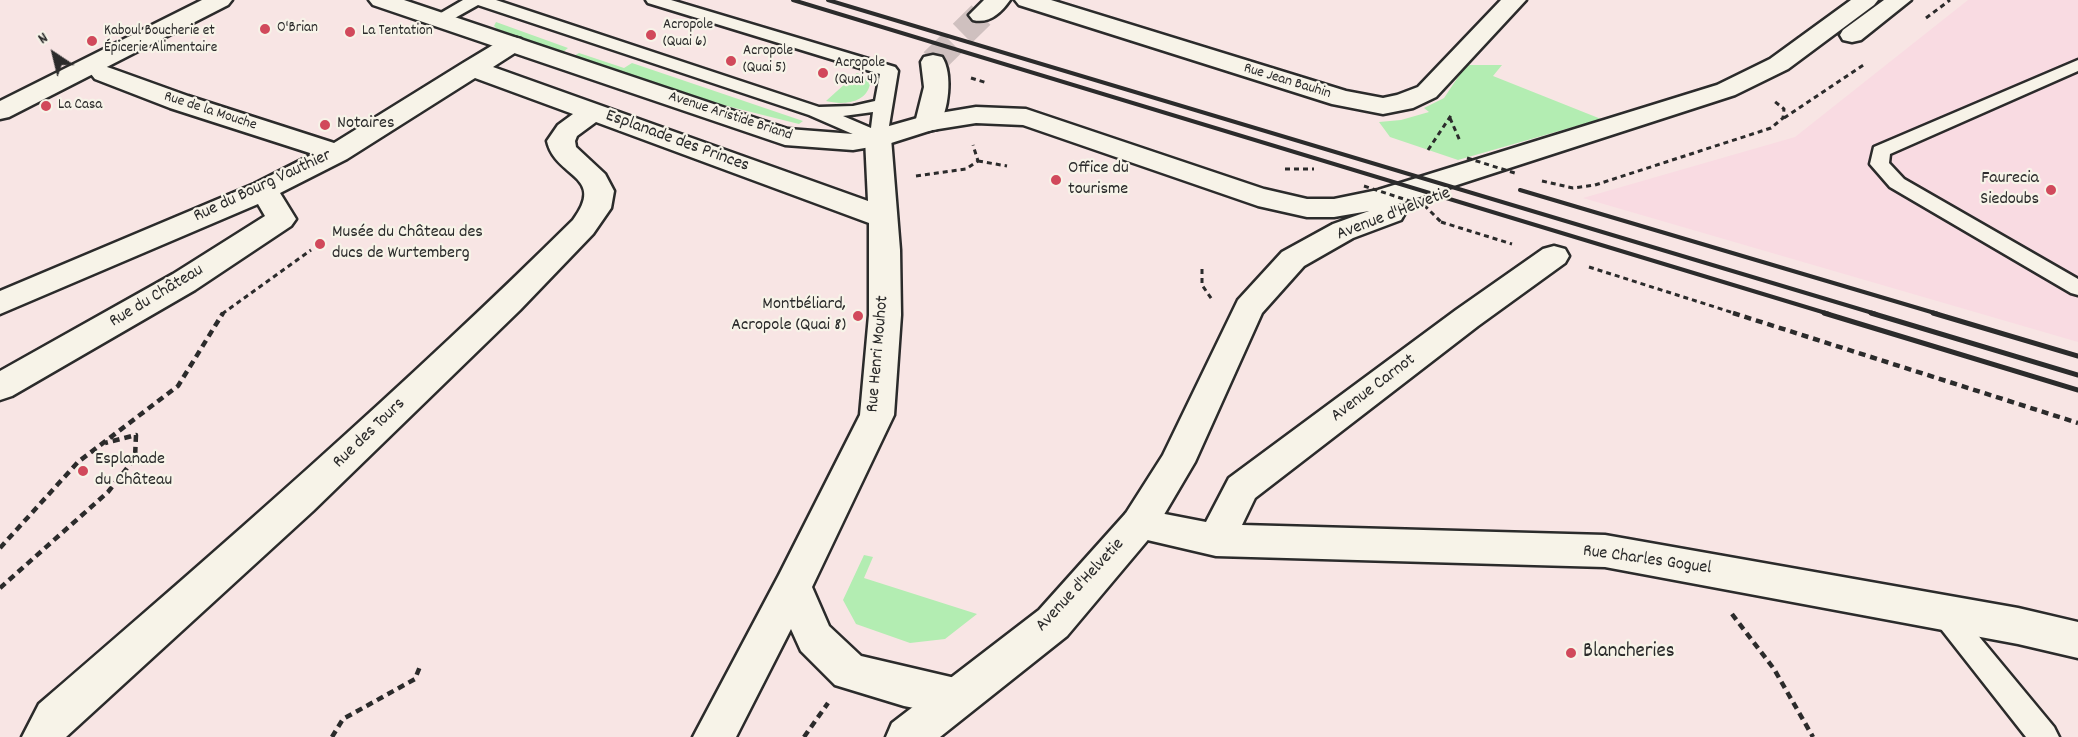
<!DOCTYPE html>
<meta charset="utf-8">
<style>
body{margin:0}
#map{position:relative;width:2078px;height:737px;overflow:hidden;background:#f8e5e4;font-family:Dekko,sans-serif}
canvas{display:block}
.north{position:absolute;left:24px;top:24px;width:60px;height:60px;-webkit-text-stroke:4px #f7f3e8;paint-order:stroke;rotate:325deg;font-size:16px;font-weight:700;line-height:24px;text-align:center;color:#2b2b2b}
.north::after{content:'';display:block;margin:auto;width:21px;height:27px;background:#2b2b2b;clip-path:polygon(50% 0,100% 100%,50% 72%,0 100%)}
</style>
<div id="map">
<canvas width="2078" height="737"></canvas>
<div class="north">N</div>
</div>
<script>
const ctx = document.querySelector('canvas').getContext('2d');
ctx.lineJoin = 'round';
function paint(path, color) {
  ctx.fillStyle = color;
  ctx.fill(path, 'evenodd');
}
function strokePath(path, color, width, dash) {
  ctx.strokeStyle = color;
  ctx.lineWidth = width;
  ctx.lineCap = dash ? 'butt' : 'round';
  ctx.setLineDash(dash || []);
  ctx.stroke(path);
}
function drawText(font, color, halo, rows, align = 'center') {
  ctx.font = font + ' Dekko,sans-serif';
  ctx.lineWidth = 4.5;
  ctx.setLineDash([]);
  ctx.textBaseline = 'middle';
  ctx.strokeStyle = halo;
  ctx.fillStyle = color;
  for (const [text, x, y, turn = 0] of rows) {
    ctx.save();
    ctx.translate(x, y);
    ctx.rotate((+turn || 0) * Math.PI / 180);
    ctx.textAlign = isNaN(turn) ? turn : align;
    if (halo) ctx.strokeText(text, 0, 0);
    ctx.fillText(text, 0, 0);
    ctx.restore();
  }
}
paint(new Path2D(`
 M1968,0H2078V342L1583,198L1795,137Z`), '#f9dbe2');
paint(new Path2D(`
 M496,22L568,48L563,52L497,29L494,26Z
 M579,53L624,68L632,63L803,121L799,124L703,100L574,56Z
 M1466,65H1502L1493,76L1601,119L1458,160L1390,137L1379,122L1401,120L1429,112L1424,108L1444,98Z
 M857,73L864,76L870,84C866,104 842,105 826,101Z
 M864,555L873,557L864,578L977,614L945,639L910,643L856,624L843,600Z`), '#b3edb2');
strokePath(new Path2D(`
 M933,62L981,15`), '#cfc0bf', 27, [27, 14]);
const service = new Path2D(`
 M463,0H496L819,107L853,106L875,101L880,74L648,3L646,0H671L895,67L898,71L887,138L885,142H871L809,115L478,5L446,23H434L432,20L434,17ZM873,112L871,128L843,116Z
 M2078,60V71L1890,154L1889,163L1904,179L2078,279V295L2071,293L1890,187L1870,164L1874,147Z
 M1943,600L1952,604L2054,727L2059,737H2026L1934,620L1930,612L1934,604Z`);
const pedestrian = new Path2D(`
 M202,0H232L228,5L9,117L0,119V101Z`);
const minor = new Path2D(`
 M984,0H1010C1001,13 989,24 973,20L969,15Z
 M1015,0H1051L1346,91L1383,98L1397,95L1418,87L1501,0H1526L1436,97L1413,108L1383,114L1332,104L1019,5Z
 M512,37L521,39L524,44L521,49L493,67L868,201L865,138L868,132L878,130L888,132L891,138L900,250L901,315L894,415L812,587L829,626L861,656L955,678L970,683L976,697L970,711L955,716L904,706L835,685L801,651L791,629L736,737H693L779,575L860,415L869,315V223L596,122L577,136L575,141L576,147L605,174L614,191L611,208L593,234L520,310L313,511L66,737H22L39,704C221,547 402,389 573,220C607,175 555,178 547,141L558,125L573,114L475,78L347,159L280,193L296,219L291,226L195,290L12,396L0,400V371L173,274L265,216L258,204L0,314V291L254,184L313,154L170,108L95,79L91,74L95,69L104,66L113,69L188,96L334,143L463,63L503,39Z
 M933,55L942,57C953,73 949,112 937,129L928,131L919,129L915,123L924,87L921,62L924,57Z
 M1554,246L1565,249L1569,256L1565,263L1478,326L1255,498L1242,525L1605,535L2018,608L2078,622V658L2018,644L1605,567L1216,556L1126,535L1120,524L1126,513L1139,509L1206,522L1229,478L1456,310L1543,249Z`);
const secondary = new Path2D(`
 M369,0H404L788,129L853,134L875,130L928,115L976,107L1026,109L1264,189L1307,199H1334L1378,190L1717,85L1770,59L1851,0H1878L1874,5L1788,69L1735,95L1395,205L1401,206L1405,213L1401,220L1353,238L1304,266L1262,313L1195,462L1152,535L1067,636L940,737H886L892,723L1039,610L1126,513L1163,455L1238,300L1282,252L1333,224L1369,211L1334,217H1307L1258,206L1023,125L976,123L932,130L888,144L853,150L785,145L373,5Z
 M1884,0H1911L1861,40L1852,42L1843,40L1840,35L1843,30Z`);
strokePath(service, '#2b2b2b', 5);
strokePath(pedestrian, '#2b2b2b', 5);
strokePath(minor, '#2b2b2b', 5);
strokePath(secondary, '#2b2b2b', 5);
strokePath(new Path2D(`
 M1926,18L1950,0
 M971,78L987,83
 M1450,118L1460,141
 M1784,118L1865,64
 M1428,150L1452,114
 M978,161L1007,166
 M1285,169H1314
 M916,176L966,169L978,161L973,145
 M1542,181L1573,188L1595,185L1771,128L1783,118L1784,109L1774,101
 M1441,222L1512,244
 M1589,267L1737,314
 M1202,269V285L1213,301
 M222,314L311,250`), '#2b2b2b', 3, [5, 4]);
strokePath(new Path2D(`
 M1733,313L2078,423
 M0,548L78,462L178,386L223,313
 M0,588L108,492L135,458L136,435L105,443
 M1732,614L1774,669L1813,737
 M332,737L343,719L415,679L421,664
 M804,737L828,703`), '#2b2b2b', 4.5, [7, 5]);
paint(service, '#f7f3e8');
paint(pedestrian, '#f7f3e8');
paint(minor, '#f7f3e8');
paint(secondary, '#f7f3e8');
strokePath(new Path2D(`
 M793,0L1829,314
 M828,0L1876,314
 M1520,190L1938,314`), '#2b2b2b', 4);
strokePath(new Path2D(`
 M1824,313L2078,390
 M1871,313L2078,375
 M1933,313L2078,356`), '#2b2b2b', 5);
strokePath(new Path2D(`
 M1467,158L1518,174
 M1364,186L1425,206L1441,222`), '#2b2b2b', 3, [5, 4]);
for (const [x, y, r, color] of [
 [265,29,6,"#d1495b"],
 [350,32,6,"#d1495b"],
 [651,35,6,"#d1495b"],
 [92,41,6,"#d1495b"],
 [731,61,6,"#d1495b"],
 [823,73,6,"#d1495b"],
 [46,106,6,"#d1495b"],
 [325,125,6,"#d1495b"],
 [1056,180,6,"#d1495b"],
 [2051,190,6,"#d1495b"],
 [320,244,6,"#d1495b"],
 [858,316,6,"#d1495b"],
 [83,471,6,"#d1495b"],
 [1571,653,6,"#d1495b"]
]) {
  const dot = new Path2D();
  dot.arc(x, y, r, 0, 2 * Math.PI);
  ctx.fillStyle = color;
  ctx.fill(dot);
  strokePath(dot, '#f7f3e8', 2);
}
drawText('15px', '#2b2b2b', '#f7f3e8', [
 ["Acropole",663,26],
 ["(Quai 6)",663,43],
 ["O'Brian",277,29],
 ["Kaboul Boucherie et",104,32],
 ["Épicerie Alimentaire",104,49],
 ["La Tentation",362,32],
 ["Acropole",743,52],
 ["(Quai 5)",743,69],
 ["Acropole",835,64],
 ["(Quai 4)",835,81],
 ["La Casa",58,106]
], 'left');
drawText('15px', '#2b2b2b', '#f7f3e8', [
 ["Rue Jean Bauhin",1287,82,17],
 ["Rue de la Mouche",210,112,18],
 ["Avenue Aristide Briand",730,117,18]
]);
drawText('18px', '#2b2b2b', '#f7f3e8', [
 ["Notaires",337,125],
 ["Office du",1068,170],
 ["tourisme",1068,191],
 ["Faurecia",2039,180,"right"],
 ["Siedoubs",2039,201,"right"],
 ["Musée du Château des",332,234],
 ["ducs de Wurtemberg",332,255],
 ["Montbéliard,",846,306,"right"],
 ["Acropole (Quai 8)",846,327,"right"],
 ["Esplanade",95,461],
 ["du Château",95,482]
], 'left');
drawText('18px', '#2b2b2b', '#f7f3e8', [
 ["Esplanade des Princes",677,142,20],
 ["Rue du Bourg Vauthier",263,187,-25],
 ["Avenue d'Helvetie",1394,215,-21],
 ["Rue du Château",157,297,-31],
 ["Rue Henri Mouhot",879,354,-85],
 ["Avenue Carnot",1374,389,-37],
 ["Rue des Tours",370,434,-44],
 ["Rue Charles Goguel",1647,561,8],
 ["Avenue d'Helvetie",1081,586,-47]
]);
drawText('21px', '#2b2b2b', '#f7f3e8', [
 ["Blancheries",1583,653]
], 'left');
</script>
